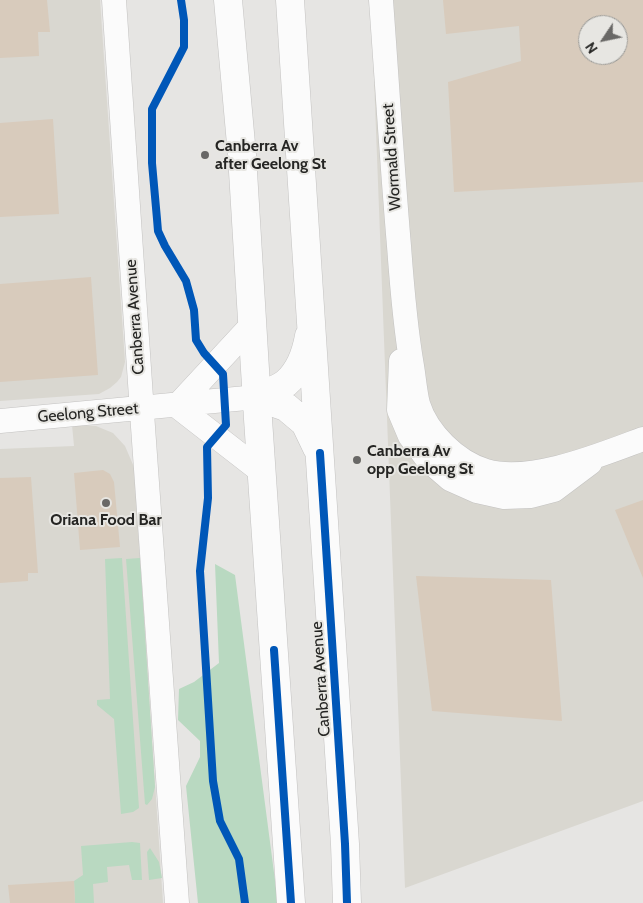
<!DOCTYPE html>
<style>
body{margin:0}
#map{position:relative;width:643px;height:903px;overflow:hidden;background:#e6e5e3;font-family:Cabin,sans-serif}
canvas{display:block}
.north{position:absolute;left:578px;top:15px;width:50px;height:50px;box-sizing:border-box;background:#e7e6e2;border:1px solid #999996;border-radius:50%;rotate:236deg;font-size:14px;font-weight:700;line-height:20px;text-align:center;color:#252523}
.north::after{content:'';display:block;margin:auto;width:18px;height:22px;background:#696866;clip-path:polygon(50% 0,100% 100%,50% 72%,0 100%)}
</style>
<div id="map">
<canvas width="643" height="903"></canvas>
<div class="north">N</div>
</div>
<script>
const ctx = document.querySelector('canvas').getContext('2d');
ctx.lineJoin = 'round';
function paint(path, color) {
  ctx.fillStyle = color;
  ctx.fill(path, 'evenodd');
}
function strokePath(path, color, width, dash) {
  ctx.strokeStyle = color;
  ctx.lineWidth = width;
  ctx.lineCap = dash ? 'butt' : 'round';
  ctx.setLineDash(dash || []);
  ctx.stroke(path);
}
function drawText(font, color, halo, rows, align = 'center') {
  ctx.font = font + ' Cabin,sans-serif';
  ctx.lineWidth = 4;
  ctx.setLineDash([]);
  ctx.textBaseline = 'middle';
  ctx.strokeStyle = halo;
  ctx.fillStyle = color;
  for (const [text, x, y, turn = 0] of rows) {
    ctx.save();
    ctx.translate(x, y);
    ctx.rotate((+turn || 0) * Math.PI / 180);
    ctx.textAlign = isNaN(turn) ? turn : align;
    if (halo) ctx.strokeText(text, 0, 0);
    ctx.fillText(text, 0, 0);
    ctx.restore();
  }
}
paint(new Path2D(`
 M0,0H100L125,362L121,377L117,382L110,388L99,394L0,401Z
 M371,0H643V801L405,888ZM588,25H618V55H588Z
 M72,425L96,426L113,433L125,446L134,467L163,903H0V449L74,446Z`), '#d9d7d0');
paint(new Path2D(`
 M122,558L139,808L133,812L121,814L114,719L97,705V700L110,699L105,559Z
 M140,558L155,787L152,799L147,805L145,804L126,559Z
 M215,564L235,575L278,903H198L186,786L200,757V741L178,720L179,689L194,682L219,663Z
 M132,842L140,843L142,880H132L129,865L107,867L108,882L93,884L94,903H75L74,881L83,875L81,846Z
 M150,848L159,862L162,878L149,880L147,852Z`), '#b9d9c1');
paint(new Path2D(`
 M0,0H47L50,32H38L39,56L0,58Z
 M443,0H643V182L454,192L448,82L521,61L519,26L446,34ZM588,25H618V55H588Z
 M53,119L59,214L0,217V123Z
 M91,277L98,375L0,382V284Z
 M103,470L110,474L114,482L120,547L80,550L74,473Z
 M31,477L38,573H28V581L0,583V478Z
 M643,500V578L615,510Z
 M416,576L551,580L562,721L432,711Z
 M74,881L75,903H10L8,885Z`), '#d8cbbc');
const street = new Path2D(`
 M114,0L143,427L177,903
 M381,0C387,82 392,164 399,246C402,287 405,326 412,366C414,378 415,392 418,404C427,433 456,462 486,471C530,484 600,455 643,439
 M401,361L399,410L410,436L428,460L450,479L477,491L504,497L531,496L554,490L590,463
 M177,406L252,325
 M177,406L262,472
 M0,421L257,397`);
const highway = new Path2D(`
 M228,0L242,155L258,419L291,903
 M290,0L345,844L347,903
 M257,397C266,393 279,389 286,383C300,371 306,353 309,336
 M257,397L286,407L305,423L317,448`);
strokePath(street, '#c3c2c1', 25);
strokePath(highway, '#c3c2c1', 29);
strokePath(street, '#fbfbfb', 24);
strokePath(highway, '#fbfbfb', 28);
strokePath(new Path2D(`
 M181,0L184,20V47L152,109V163L157,219L158,231L165,246L186,281L194,310L196,340L204,353L223,374L226,425L207,447L208,498L200,571L213,781L220,821L239,859L245,903
 M320,453L345,844L347,903
 M274,650L291,903`), '#0057b8', 8);
for (const [x, y, r, color] of [
 [205,155,5,"#696866"],
 [357,460,5,"#696866"],
 [106,503,5,"#696866"]
]) {
  const dot = new Path2D();
  dot.arc(x, y, r, 0, 2 * Math.PI);
  ctx.fillStyle = color;
  ctx.fill(dot);
  strokePath(dot, '#e7e6e2', 2);
}
drawText('bold 16px', '#252523', '#e7e6e2', [
 ["Canberra Av",215,146],
 ["after Geelong St",215,164],
 ["Canberra Av",367,451],
 ["opp Geelong St",367,469],
 ["Oriana Food Bar",106,520,"center"]
], 'left');
drawText('16px', '#252523', '#e7e6e2', [
 ["Wormald Street",392,157,-94],
 ["Canberra Avenue",135,317,-94],
 ["Geelong Street",88,413,-5],
 ["Canberra Avenue",321,679,-94]
]);
</script>
